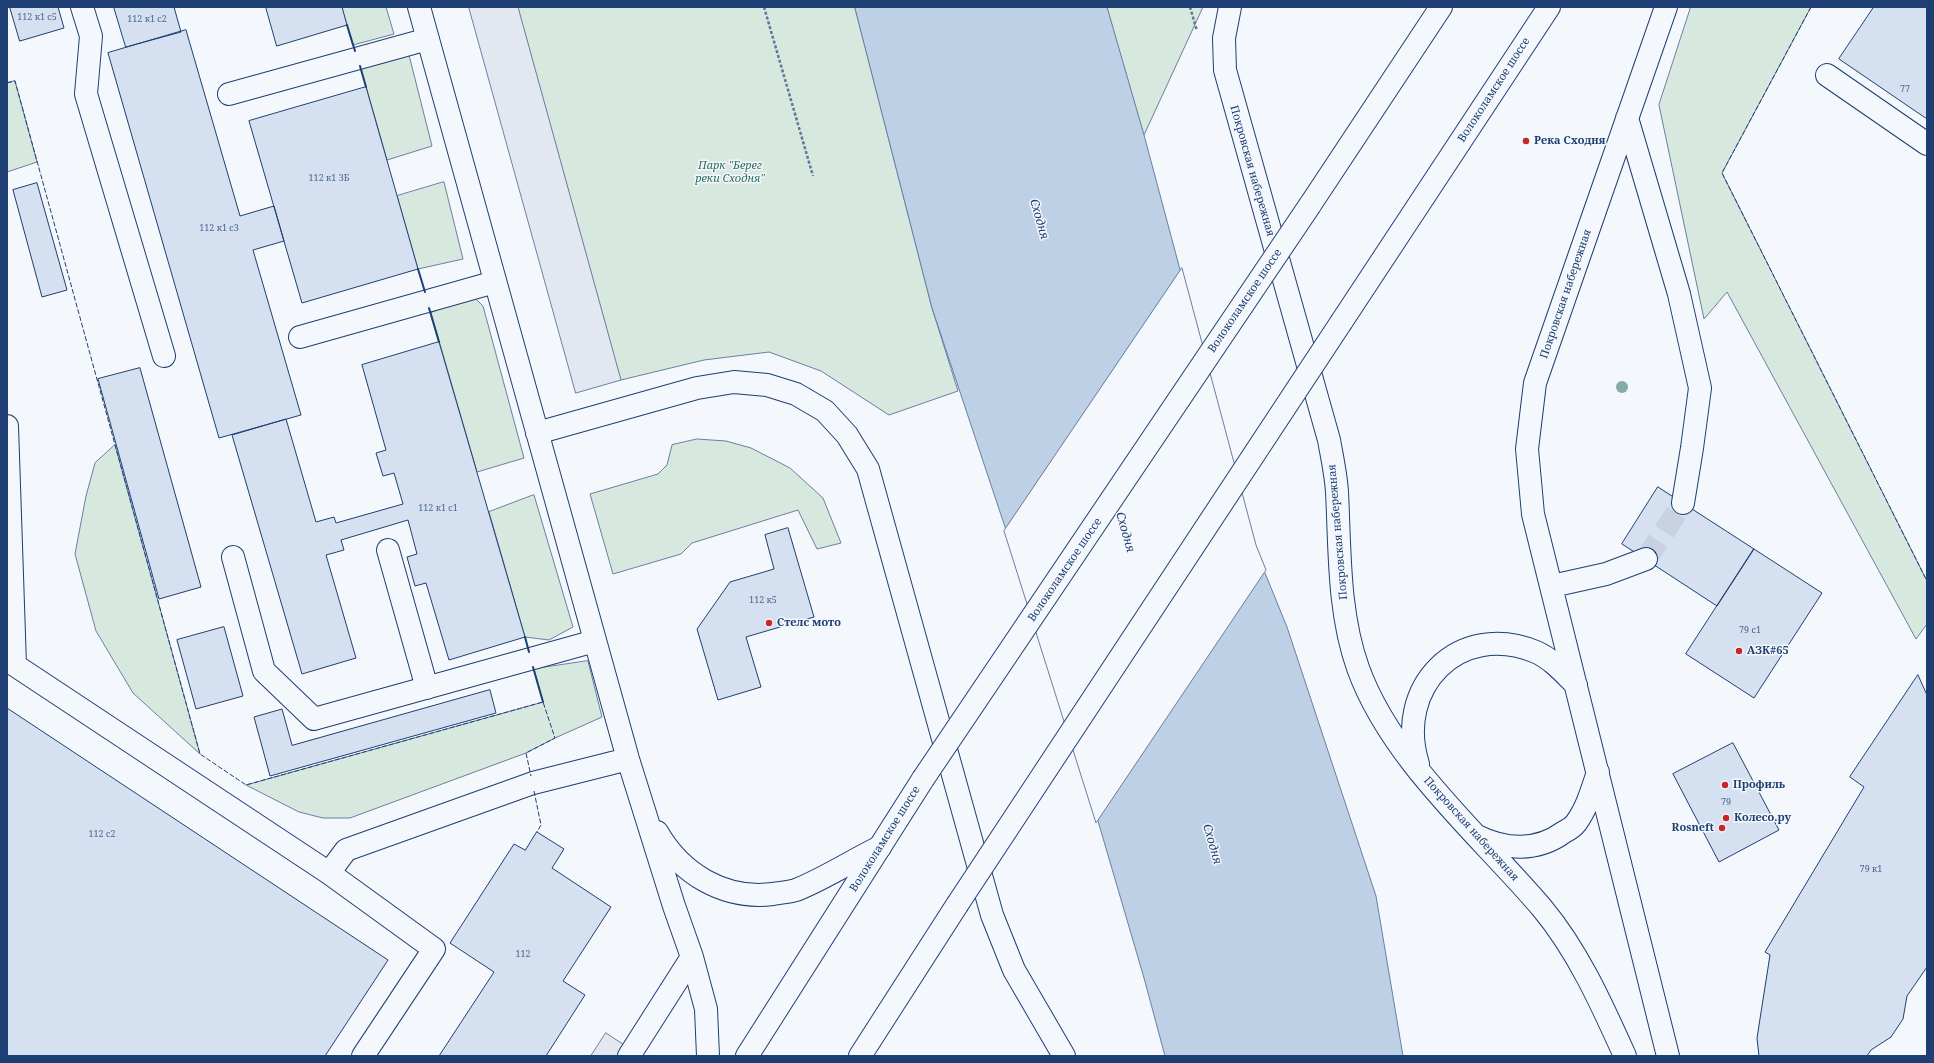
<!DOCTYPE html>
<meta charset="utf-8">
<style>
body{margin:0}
#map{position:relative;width:1934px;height:1063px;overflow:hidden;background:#f4f7fb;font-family:"Noto Serif",serif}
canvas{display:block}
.frame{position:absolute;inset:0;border:8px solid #1d3f73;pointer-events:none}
</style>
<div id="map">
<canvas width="1934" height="1063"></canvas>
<div class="frame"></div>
</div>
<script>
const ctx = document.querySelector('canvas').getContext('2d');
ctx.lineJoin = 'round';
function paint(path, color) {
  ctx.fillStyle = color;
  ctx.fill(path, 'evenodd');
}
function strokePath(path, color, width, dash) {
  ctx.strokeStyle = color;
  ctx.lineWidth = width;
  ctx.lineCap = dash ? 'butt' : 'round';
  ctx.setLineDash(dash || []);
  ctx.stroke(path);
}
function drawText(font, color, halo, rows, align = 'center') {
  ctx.font = font + ' "Noto Serif",serif';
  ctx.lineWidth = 3;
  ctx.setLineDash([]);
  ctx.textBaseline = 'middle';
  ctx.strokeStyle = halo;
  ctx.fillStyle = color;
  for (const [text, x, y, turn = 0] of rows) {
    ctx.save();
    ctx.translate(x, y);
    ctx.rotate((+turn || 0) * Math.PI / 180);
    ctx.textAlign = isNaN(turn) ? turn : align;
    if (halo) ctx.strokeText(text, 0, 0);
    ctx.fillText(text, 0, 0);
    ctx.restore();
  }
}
const green = new Path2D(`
 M342,7H386L394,34L353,45Z
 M518,7H855L932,308L958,391L889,415L821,371L769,352L704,360L621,380Z
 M1107,7H1203L1144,135Z
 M1691,7H1811L1722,173L1927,581V624L1916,639L1727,292L1704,319L1659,105Z
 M409,55L432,146L387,160L361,69Z
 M15,81L37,162L7,172V83Z
 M444,182L463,259L418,269L397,196Z
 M473,296L483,306L524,458L477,472L431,313Z
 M697,439L726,441L751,448L790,468L823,498L841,543L817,549L798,510L692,543L681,554L613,574L590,494L658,474L667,465L672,445Z
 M115,445L200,754L133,693L96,631L75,554L86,496L95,463Z
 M534,495L573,627L549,640L525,637L489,512Z
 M588,661L602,717L555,738L526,753L350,818H323L299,812L246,785L543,702L534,669Z`);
paint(green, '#d7e8df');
strokePath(green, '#687fa3', 1);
const parking = new Path2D(`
 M469,7H518L621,380L576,393Z
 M606,1033L641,1056H591Z`);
paint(parking, '#e3e8f0');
strokePath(parking, '#687fa3', 1);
const water = new Path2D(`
 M855,7H1107L1144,135L1254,546L1287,627L1376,896L1403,1056H1165L1144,978L1086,780L1007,533L932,308Z`);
paint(water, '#bed0e5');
strokePath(water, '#687fa3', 1);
const pier = new Path2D(`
 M1182,268L1256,545L1266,570L1096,823L1004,531Z`);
paint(pier, '#f4f7fb');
strokePath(pier, '#687fa3', 1);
const building = new Path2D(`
 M10,7H58L64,28L20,41Z
 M114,7H174L181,32L126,47Z
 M266,7H342L347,25L277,46Z
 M1874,7H1927V119L1839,59Z
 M186,30L240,216L274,206L284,241L253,250L301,415L219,438L108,53Z
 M366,87L418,269L302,303L249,121Z
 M37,183L67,290L42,297L13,190Z
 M439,342L525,637L449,660L426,583L415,586L407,557L417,554L408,520L341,540L344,550L326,555L356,658L302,674L232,435L286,419L316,522L334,517L336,523L403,504L394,473L383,476L376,453L386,450L362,365Z
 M140,368L201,587L159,599L98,379Z
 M1658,487L1754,549L1717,606L1622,544Z
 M788,528L814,617L746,637L761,687L718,700L697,629L730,582L774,569L765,535Z
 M1754,549L1822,593L1754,698L1686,654Z
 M224,627L243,696L196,709L177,640Z
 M1918,675L1927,695V967L1907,996L1903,1019L1891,1037L1871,1050L1867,1056H1759L1757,1038L1770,955L1765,952L1864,787L1850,777Z
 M490,690L496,713L270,776L254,717L282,709L292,745Z
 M7,708L388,960L325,1056H7Z
 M1733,743L1779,830L1719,862L1673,774Z
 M537,832L564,849L552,868L611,907L563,981L585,995L546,1056H439L494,972L450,943L514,844L525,850Z`);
paint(building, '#d5e0f0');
strokePath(building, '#1d3f73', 1);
strokePath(new Path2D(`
 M1646,559L1683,503`), '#c9d2e0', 22, [22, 11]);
const minor = new Path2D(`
 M82,7L91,36L86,94L164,356
 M419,7L628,759L674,906L692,957L706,1009L708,1056
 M1230,7L1224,38L1225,70L1329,440C1332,457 1336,475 1337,492C1340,550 1338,612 1358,668C1391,760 1480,835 1542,908C1578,951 1602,1005 1625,1056
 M1666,7L1535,383L1527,449L1533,514L1668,1056
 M1827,75L1927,144
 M229,94L428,39
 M1627,118L1679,294L1700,388L1692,448L1683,503
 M300,337L495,282
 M7,426L15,665
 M537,433L697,388L734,382L767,385L796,394L825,411L847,435L868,469L992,915L1014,970L1064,1056
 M388,550L427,688
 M233,557L264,671L314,719L595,641
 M1552,586L1606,574L1646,559
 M7,660L329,873L434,949L363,1056
 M1418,764C1394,687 1459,620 1536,652C1552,659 1564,673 1576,685
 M657,832C681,874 724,900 773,894C780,893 789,892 796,890C824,879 853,860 880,847
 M1477,836C1505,850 1537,852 1564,832C1568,830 1573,827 1576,823C1587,808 1592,790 1598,772
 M329,873L346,850L533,783L628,759
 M629,1056L692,957`);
const major = new Path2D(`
 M1310,205L1441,7
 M1342,321L1549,7
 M747,1056L923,779
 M860,1056L957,905`);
strokePath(minor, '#1d3f73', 24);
strokePath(major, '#1d3f73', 24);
strokePath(new Path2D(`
 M764,7L813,176
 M1190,7L1197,31`), '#5e769c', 2.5, [3, 2]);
strokePath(minor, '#f4f7fb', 22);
strokePath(major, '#f4f7fb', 22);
const majorBridge = new Path2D(`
 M923,779L1310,205
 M957,905L1342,321`);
strokePath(majorBridge, '#1d3f73', 24, []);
strokePath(majorBridge, '#f4f7fb', 22);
strokePath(new Path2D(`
 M1811,7L1722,173L1927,581
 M7,83L15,81L200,754L246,785L543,702L555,738L526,753L531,776
 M534,791L541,825L537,832`), '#1d3f73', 1, [5, 2]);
strokePath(new Path2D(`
 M347,25L355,51
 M360,66L366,87
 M418,269L425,292
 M429,308L439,342
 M525,637L529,652
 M533,667L543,702`), '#1d3f73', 2);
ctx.fillStyle = '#86aba6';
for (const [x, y] of [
 [1622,387]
]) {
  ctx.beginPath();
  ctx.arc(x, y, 6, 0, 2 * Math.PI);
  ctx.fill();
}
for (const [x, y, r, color] of [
 [1526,141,4,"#c62828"],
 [769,623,4,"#c62828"],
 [1739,651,4,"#c62828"],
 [1725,785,4,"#c62828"],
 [1726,818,4,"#c62828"],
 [1722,828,4,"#c62828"]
]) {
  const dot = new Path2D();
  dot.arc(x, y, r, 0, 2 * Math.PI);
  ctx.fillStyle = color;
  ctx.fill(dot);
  strokePath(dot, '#f4f7fb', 1.5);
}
drawText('9px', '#4b6792', null, [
 ["112 к1 с5",37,17],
 ["112 к1 с2",147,19],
 ["77",1905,89],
 ["112 к1 3Б",329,178],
 ["112 к1 с3",219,228],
 ["112 к1 с1",438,508],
 ["112 к5",763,600],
 ["79 с1",1750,630],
 ["79",1726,802],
 ["112 с2",102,834],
 ["79 к1",1871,869],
 ["112",523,954]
]);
drawText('11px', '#1d3f73', '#f4f7fb', [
 ["Волоколамское шоссе",1494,90,-57],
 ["Покровская набережная",1252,171,74],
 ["Покровская набережная",1566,294,-71],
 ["Волоколамское шоссе",1245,301,-56],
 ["Покровская набережная",1338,532,-95],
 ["Волоколамское шоссе",1065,570,-56],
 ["Покровская набережная",1471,829,48],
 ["Волоколамское шоссе",885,839,-58]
]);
drawText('bold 11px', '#1d3f73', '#f4f7fb', [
 ["Река Сходня",1534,141],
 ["Стелс мото",777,623],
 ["АЗК#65",1747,651],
 ["Профиль",1733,785],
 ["Колесо.ру",1734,818],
 ["Rosneft",1714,828,"right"]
], 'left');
drawText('italic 11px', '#2c6c60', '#f4f7fb', [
 ["Парк \"Берег",730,166],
 ["реки Сходня\"",730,179]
]);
drawText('italic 12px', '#1d3f73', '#f4f7fb', [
 ["Сходня",1039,219,74],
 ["Сходня",1125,532,74],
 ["Сходня",1212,844,74]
]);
</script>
